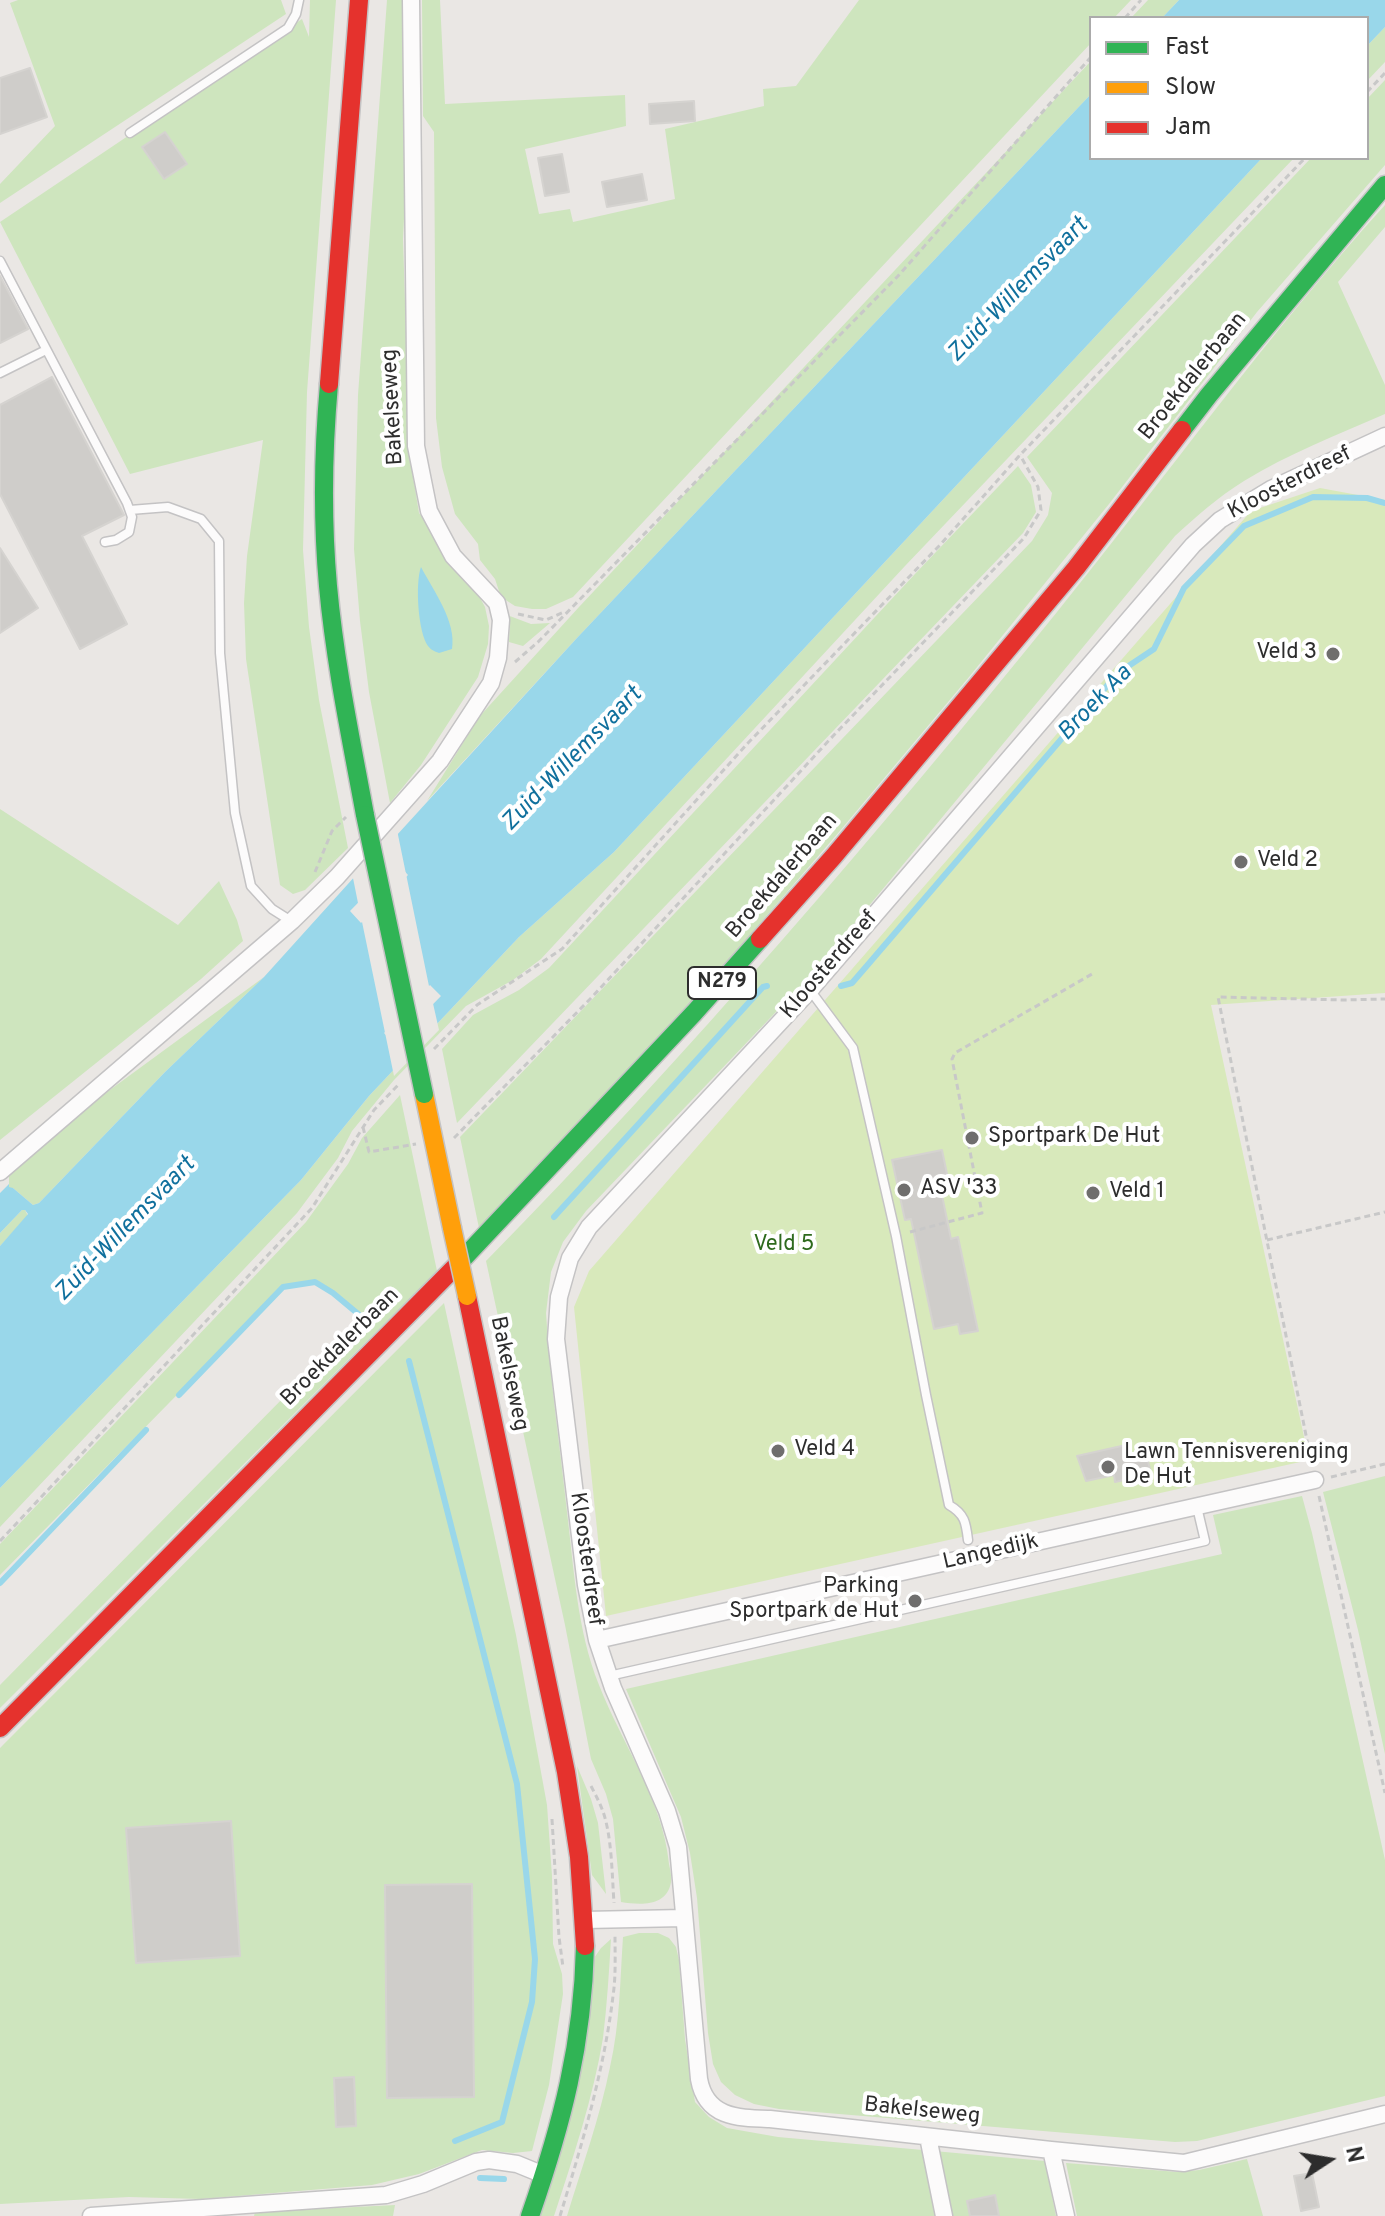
<!DOCTYPE html>
<style>
body{margin:0}
#map{position:relative;width:1385px;height:2216px;overflow:hidden;background:#eae7e4;font-family:Overpass,sans-serif}
canvas{display:block}
.legend{position:absolute;left:1089px;top:16px;width:280px;height:144px;box-sizing:border-box;background:#fff;border:2px solid #ababab;margin:0;padding:10px 14px;list-style:none;font-size:24px;color:#2d2d2d}
.legend li{display:flex;align-items:center;gap:16px;height:40px}
.legend b{width:40px;border:2px solid #ababab}
.north{position:absolute;left:1289px;top:2120px;width:80px;height:80px;-webkit-text-stroke:6px #fff;paint-order:stroke;rotate:78deg;font-size:22px;font-weight:700;line-height:32px;text-align:center;color:#2d2d2d}
.north::after{content:'';display:block;margin:auto;width:28px;height:36px;background:#2d2d2d;clip-path:polygon(50% 0,100% 100%,50% 72%,0 100%)}
</style>
<div id="map">
<canvas width="1385" height="2216"></canvas>
<ul class="legend">
<li><b style="height:10px;background:#30b455"></b>Fast</li>
<li><b style="height:10px;background:#ff9f0a"></b>Slow</li>
<li><b style="height:10px;background:#e5322d"></b>Jam</li>
</ul>
<div class="north">N</div>
</div>
<script>
const ctx = document.querySelector('canvas').getContext('2d');
ctx.lineJoin = 'round';
function paint(path, color) {
  ctx.fillStyle = color;
  ctx.fill(path, 'evenodd');
}
function strokePath(path, color, width, dash) {
  ctx.strokeStyle = color;
  ctx.lineWidth = width;
  ctx.lineCap = dash ? 'butt' : 'round';
  ctx.setLineDash(dash || []);
  ctx.stroke(path);
}
function drawText(font, color, halo, rows, align = 'center') {
  ctx.font = font + ' Overpass,sans-serif';
  ctx.lineWidth = 8;
  ctx.setLineDash([]);
  ctx.textBaseline = 'middle';
  ctx.strokeStyle = halo;
  ctx.fillStyle = color;
  for (const [text, x, y, turn = 0] of rows) {
    ctx.save();
    ctx.translate(x, y);
    ctx.rotate((+turn || 0) * Math.PI / 180);
    ctx.textAlign = isNaN(turn) ? turn : align;
    if (halo) ctx.strokeText(text, 0, 0);
    ctx.fillText(text, 0, 0);
    ctx.restore();
  }
}
paint(new Path2D(`
 M18,0H281L286,14L0,203V184L55,126L10,3Z
 M310,0H336L307,392L303,550L309,627L319,700L348,848L305,890L293,894L280,885L246,659L244,603L247,556L263,440L130,474L0,222L302,19L309,37Z
 M387,0H403L406,179L403,239L410,458L419,513L473,585L485,607L489,626L488,644L478,677L421,765L390,803L369,692L360,621L354,549L358,395Z
 M422,0H440L445,104L625,95L626,126L525,149L539,214L570,209L573,222L675,199L665,129L764,106L763,89L796,86L859,0H1131L1114,18H1091V43L573,597L546,609H532L515,606L501,597L495,579L480,560L478,544L455,514L442,467L436,418L434,132L423,116Z
 M1148,0H1179L1162,18H1131Z
 M1385,27V62L1367,81V46Z
 M1091,61V94L576,639L427,801L479,717L579,607Z
 M1385,80V165L1257,312L1109,504L969,677L839,832L704,988L479,1228L460,1137L1032,541L1048,515L1052,493L1027,457L1311,158H1367V99Z
 M1262,158H1294L905,566L541,959L513,980L466,1006L394,1080L352,1131L338,1158L297,1213L0,1527V1488L301,1180L369,1096L519,937L614,852Z
 M1385,205V227L1338,282L1385,385V414C1337,435 1288,454 1244,481C1218,497 1197,516 1175,536L815,971L586,1211L563,1242L551,1272L546,1313C550,1380 560,1446 567,1512C574,1569 577,1630 599,1685C622,1744 663,1800 669,1864C670,1869 672,1877 671,1882C667,1907 640,1905 621,1902L613,1819L606,1794L591,1759L565,1625L486,1261C688,1055 876,836 1057,612C1166,477 1268,334 1385,205Z
 M1018,466L1031,485L1036,512L1023,533L457,1123L442,1049L473,1015L519,990L549,968L914,575Z
 M507,615L531,624L550,623L523,646L509,642L510,622Z
 M0,809L178,925L219,881L237,920L243,941L201,979L0,1140Z
 M264,977L165,1072L39,1203L33,1205L13,1188H9V1170L17,1158Z
 M400,1095L437,1271L0,1708V1685L361,1319C334,1288 322,1277 281,1289L0,1575V1544L306,1222L348,1164L362,1138Z
 M22,1210H25L28,1216L0,1246V1233Z
 M444,1303L516,1635L547,1805L552,1876L553,1944L562,1974L563,1994L549,2085L532,2151L513,2153L482,2150L419,2174L372,2185L201,2199L129,2197L0,2204V1748Z
 M1385,1476V1754L1358,1630L1323,1492Z
 M1302,1496L1312,1533L1385,1860V2096L1197,2141L1175,2142L779,2109L754,2104L735,2095L721,2082L713,2064L708,2033L697,1898L690,1853L681,1817L626,1689L1222,1554L1213,1515Z
 M577,1766L591,1799L598,1823L606,1894L592,1875Z
 M639,1933H658L669,1938L676,1947L679,1960L685,2039L695,2102L709,2117L727,2128L778,2137L1045,2161L1056,2216H567C582,2167 600,2117 610,2067C620,2024 620,1980 623,1937Z
 M611,1939C609,1972 607,2005 603,2038C593,2098 573,2158 554,2216H540L594,1958L601,1948Z
 M1247,2159L1263,2216H1077L1066,2163L1178,2172L1199,2170Z
 M395,2205L393,2216H254L255,2212Z`), '#cee5be');
paint(new Path2D(`
 M1320,488L1385,500V993L1211,1005L1309,1460L606,1616L574,1307L589,1271L1251,511Z`), '#d8e9bb');
paint(new Path2D(`
 M1179,0H1385V27L1367,46V18H1162Z
 M1091,94V158H1262L614,852L519,937L369,1096L301,1180L0,1488V1246L28,1214L25,1210H22L0,1233V1193L9,1184V1187L13,1188L33,1205L39,1203L165,1072L264,977L366,864L396,836L576,639ZM397,863L408,875L361,923L350,911ZM430,985L441,996L394,1044L384,1033Z
 M421,567C433,590 457,622 452,649L439,653C434,651 431,650 428,646C418,632 415,583 421,567Z`), '#99d7ea');
paint(new Path2D(`
 M397,830L430,991L389,1034L395,1039L432,999L439,1030L394,1076L361,917L403,875L397,869L359,908L352,873Z`), '#eae7e4');
strokePath(new Path2D(`
 M841,986L852,983L865,968L1118,673L1154,649L1184,588L1244,526L1313,497L1367,498L1385,503
 M554,1217L763,987L767,986
 M409,1361L517,1784L535,1959L532,2002L502,2122L455,2141
 M179,1395L283,1287L315,1282L333,1293L363,1318
 M0,1583L146,1430
 M480,2178L504,2179`), '#99d7ea', 6);
const building = new Path2D(`
 M30,68L47,117L0,134V78Z
 M694,101L695,121L650,124L649,104Z
 M165,132L187,164L164,179L142,147Z
 M562,154L569,192L545,196L538,158Z
 M642,174L647,200L607,207L602,182Z
 M0,276L28,329L0,343Z
 M52,377L124,515L82,536L127,624L80,649L0,494V405Z
 M0,548L38,608L0,633Z
 M942,1150L947,1174L938,1176L951,1239L958,1237L978,1331L960,1334L958,1324L934,1329L911,1219L905,1220L892,1160Z
 M1126,1445L1129,1455L1146,1452L1151,1474L1115,1482L1114,1475L1086,1481L1077,1456Z
 M231,1821L240,1956L136,1963L126,1828Z
 M472,1884L474,2097L387,2098L385,1885Z
 M354,2077L356,2126L336,2127L334,2078Z
 M1312,2173L1319,2207L1301,2211L1294,2176Z
 M995,2195L999,2216H970L967,2201Z`);
paint(building, '#cfcdca');
strokePath(building, '#d5d3d0', 2);
const lane = new Path2D(`
 M130,133L288,28L296,14L299,0
 M0,261L127,503L132,517L129,532L116,540L105,542
 M0,373L46,350
 M130,510L168,507L201,519L219,541L220,653L235,813L251,886L272,909L291,921
 M810,990L853,1048L896,1236L926,1395L949,1505C965,1514 966,1523 968,1540
 M609,1676L1205,1541L1197,1507`);
const street = new Path2D(`
 M1385,436L1271,489L1220,520L1193,545L810,990L589,1227L570,1258L559,1297L556,1339L586,1585L597,1640L613,1688L667,1811L678,1847L699,2079C706,2118 738,2118 770,2119L1051,2150L1184,2163L1385,2114
 M0,1172L292,921L337,877L440,761L491,683L498,658L501,620L497,603L453,556L429,511L416,446L411,0
 M597,1640L1315,1480
 M585,1920L684,1918
 M928,2137L944,2216
 M1051,2150L1066,2216
 M91,2216L386,2195L423,2184L476,2162L489,2160L517,2164L544,2175`);
const fast = new Path2D(`
 M329,384C323,451 322,519 328,586C335,663 351,739 365,815
 M1182,430L1209,395L1385,185
 M458,1264L694,1013L760,939
 M530,2216C562,2124 583,2044 585,1946`);
const slow = new Path2D(`
 M424,1094L452,1228`);
const jam = new Path2D(`
 M329,384L359,0
 M760,939L834,856L1076,568L1182,430
 M467,1296L566,1772L579,1857L585,1946
 M0,1728L458,1264`);
strokePath(lane, '#c4c3c4', 11);
strokePath(street, '#c4c3c4', 19);
strokePath(fast, '#c4c3c4', 21);
strokePath(slow, '#c4c3c4', 21);
strokePath(jam, '#c4c3c4', 21);
strokePath(new Path2D(`
 M1125,18L1141,0
 M1367,92L1385,73
 M518,614L546,620L564,612
 M515,662L538,642L898,276L1091,57
 M315,872L332,831L346,817
 M434,1049L477,1005L562,949L748,743L940,545L1020,455L1305,158
 M363,1127L369,1152L416,1144
 M454,1138L593,996L833,736L1024,538L1041,510L1038,487L1020,455
 M910,1232L982,1213L952,1059L955,1053L1092,974
 M1267,1240L1385,1212
 M1312,1465L1218,997L1344,1000L1385,999
 M1331,1477L1385,1464
 M1319,1496L1385,1793
 M0,1541L312,1208L374,1110L400,1083
 M591,1786C595,1794 599,1801 602,1809C612,1834 612,1876 614,1903
 M552,1819L559,1937L563,1967
 M560,2216C582,2144 604,2071 613,1996C616,1976 615,1955 615,1935`), '#c8c8c8', 3, [6, 4]);
strokePath(lane, '#fcfbfb', 8);
strokePath(street, '#fcfbfb', 16);
strokePath(fast, '#30b455', 18);
strokePath(slow, '#ff9f0a', 18);
strokePath(jam, '#e5322d', 18);
const fastBridge = new Path2D(`
 M365,815L424,1094`);
const slowBridge = new Path2D(`
 M452,1228L467,1296`);
strokePath(fastBridge, '#c4c3c4', 21, []);
strokePath(slowBridge, '#c4c3c4', 21, []);
strokePath(fastBridge, '#30b455', 18);
strokePath(slowBridge, '#ff9f0a', 18);
for (const [x, y, r, color] of [
 [1333,654,8,"#6f6e6d"],
 [1241,862,8,"#6f6e6d"],
 [972,1138,8,"#6f6e6d"],
 [904,1190,8,"#6f6e6d"],
 [1093,1193,8,"#6f6e6d"],
 [778,1451,8,"#6f6e6d"],
 [1108,1467,8,"#6f6e6d"],
 [915,1601,8,"#6f6e6d"]
]) {
  const dot = new Path2D();
  dot.arc(x, y, r, 0, 2 * Math.PI);
  ctx.fillStyle = color;
  ctx.fill(dot);
  strokePath(dot, '#fff', 3);
}
for (const [x, y, w] of [
 [722,983,68]
]) {
  const box = new Path2D();
  box.roundRect(x - w / 2, y - 16, w, 32, 6);
  ctx.fillStyle = '#fff';
  ctx.fill(box);
  strokePath(box, '#2d2d2d', 2);
}
drawText('bold 20px', '#2d2d2d', null, [
 ["N279",722,983]
]);
drawText('22px', '#2d2d2d', '#fff', [
 ["Broekdalerbaan",1194,377,-51],
 ["Bakelseweg",394,407,-93],
 ["Kloosterdreef",1290,484,-27],
 ["Broekdalerbaan",783,877,-49],
 ["Kloosterdreef",830,966,-49],
 ["Broekdalerbaan",341,1348,-45],
 ["Bakelseweg",508,1374,78],
 ["Langedijk",991,1553,-13],
 ["Kloosterdreef",585,1559,82],
 ["Bakelseweg",922,2112,6]
]);
drawText('22px', '#2d2d2d', '#fff', [
 ["Veld 3",1317,654,"right"],
 ["Veld 2",1257,862],
 ["Sportpark De Hut",988,1138],
 ["ASV '33",920,1190],
 ["Veld 1",1109,1193],
 ["Veld 4",794,1451],
 ["Lawn Tennisvereniging",1124,1454],
 ["De Hut",1124,1479],
 ["Parking",899,1588,"right"],
 ["Sportpark de Hut",899,1613,"right"]
], 'left');
drawText('22px', '#2e6a1d', '#fff', [
 ["Veld 5",784,1246]
]);
drawText('italic 24px', '#10709d', '#fff', [
 ["Zuid-Willemsvaart",1019,291,-46],
 ["Broek Aa",1096,704,-46],
 ["Zuid-Willemsvaart",573,760,-46],
 ["Zuid-Willemsvaart",126,1230,-46]
]);
</script>
